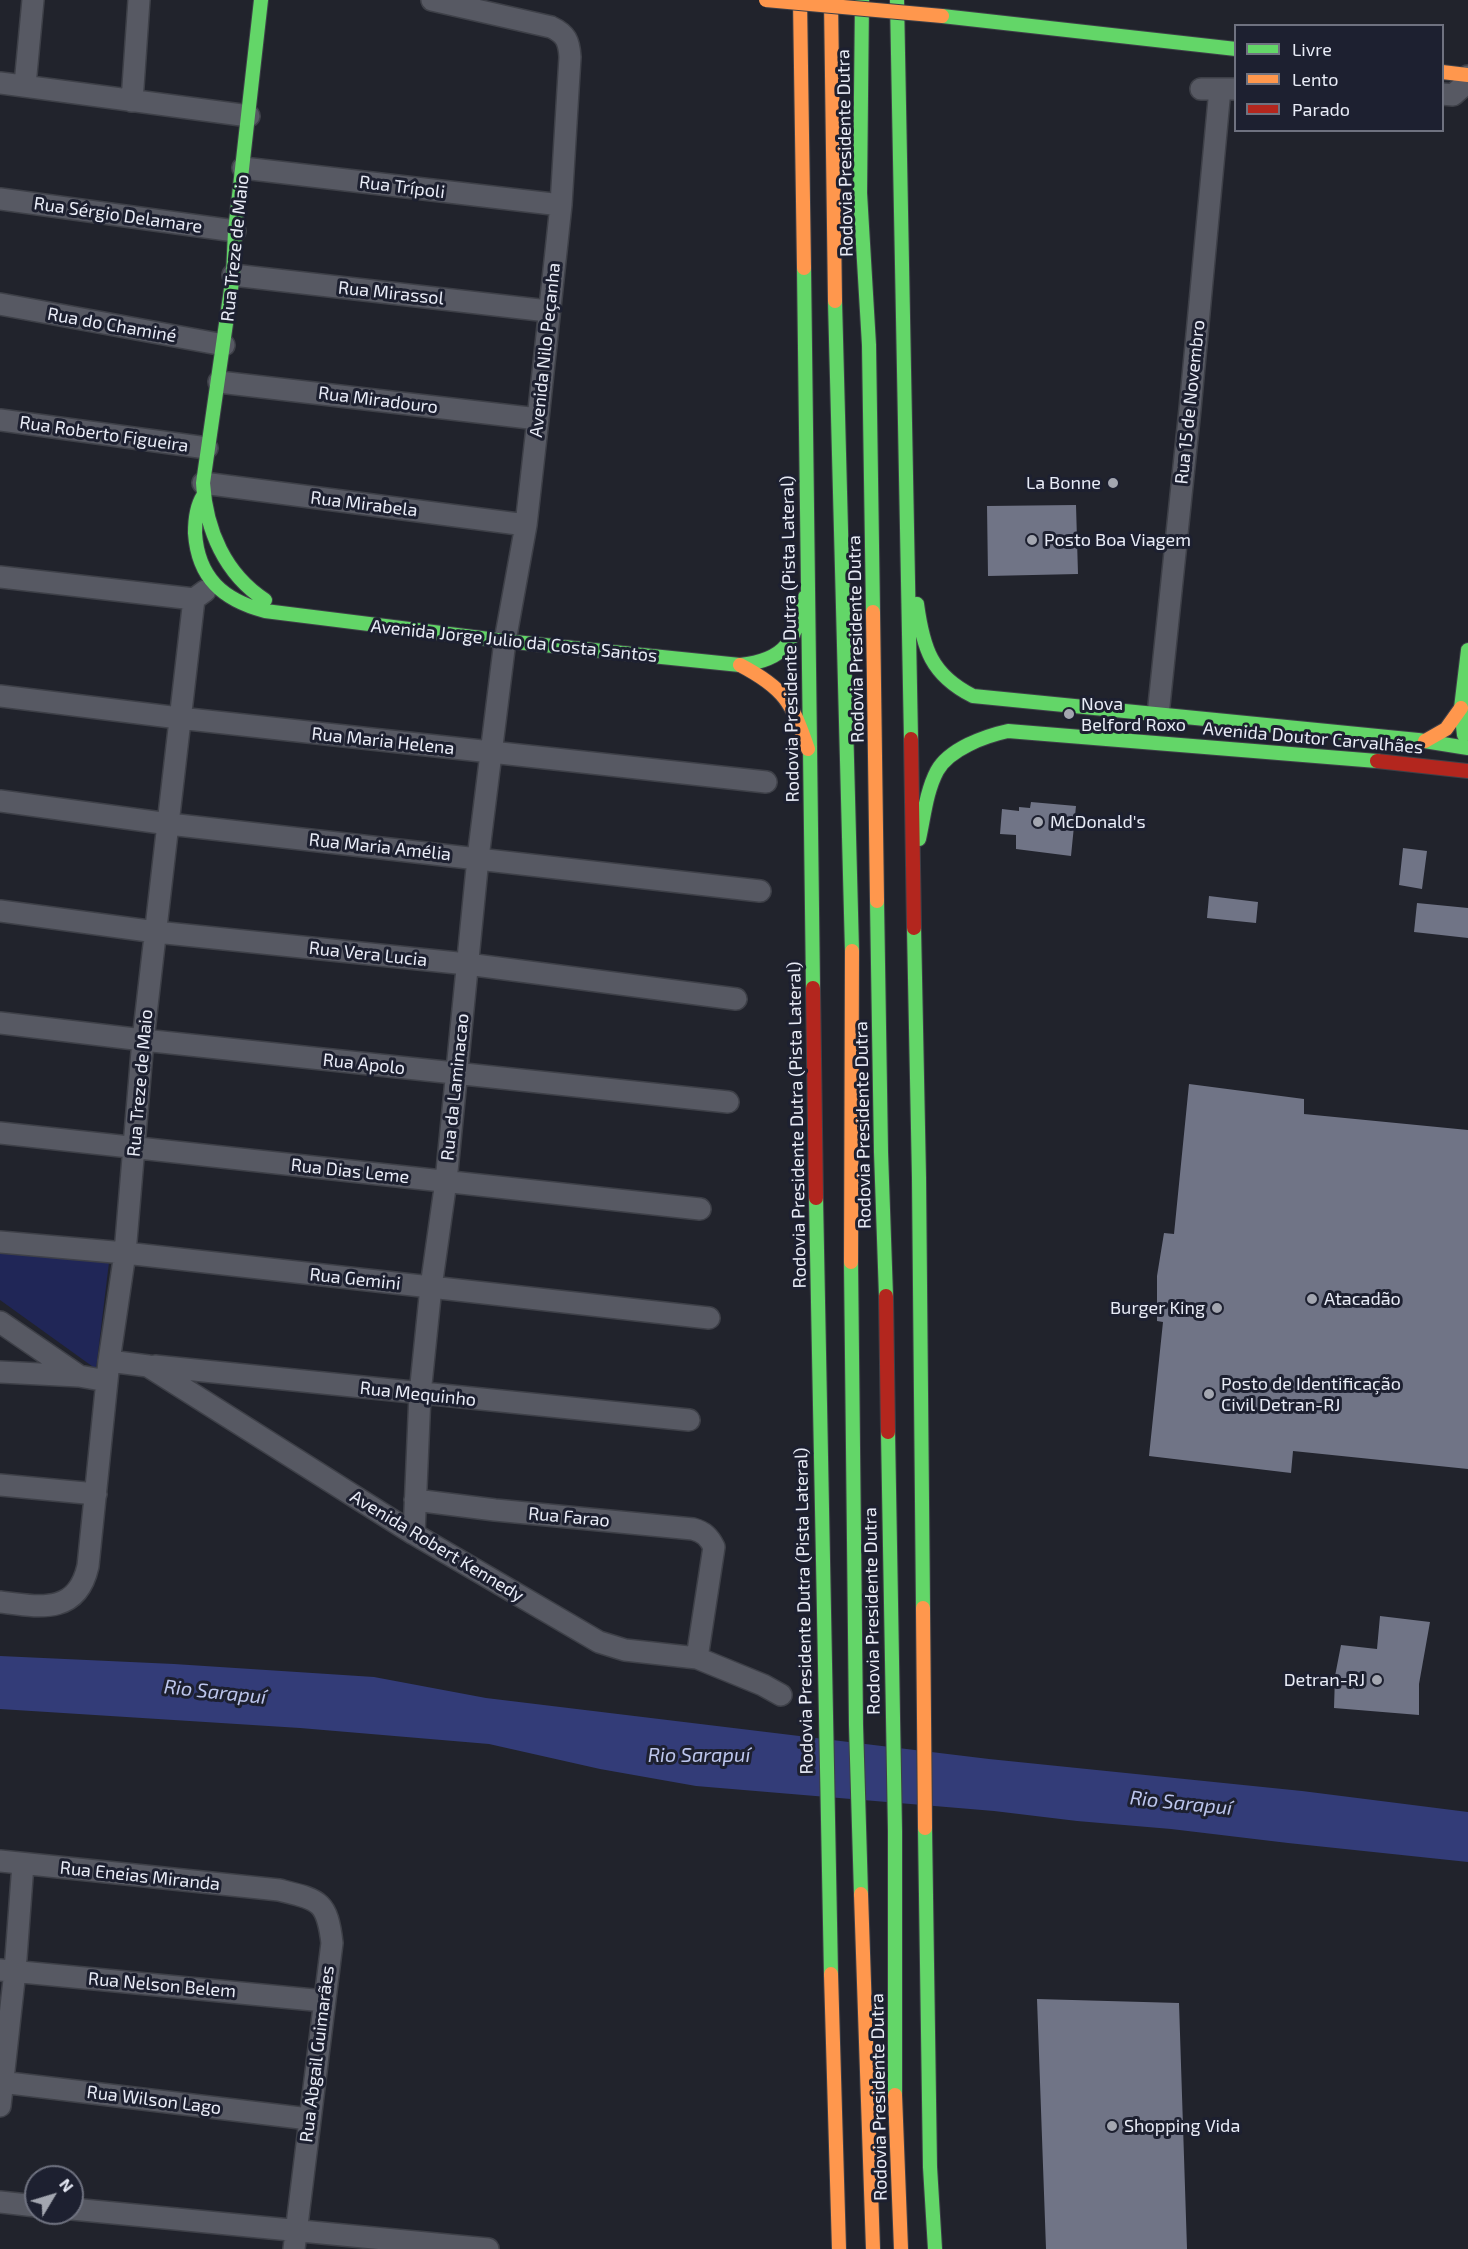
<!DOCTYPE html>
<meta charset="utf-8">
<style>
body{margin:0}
#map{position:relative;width:1468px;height:2249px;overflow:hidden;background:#21232c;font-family:"Exo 2",sans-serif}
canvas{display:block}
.legend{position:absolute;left:1234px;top:24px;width:210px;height:108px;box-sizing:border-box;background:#1d2030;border:2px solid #6f7280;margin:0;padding:8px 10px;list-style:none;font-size:18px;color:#e9ecf7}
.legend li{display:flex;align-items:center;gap:12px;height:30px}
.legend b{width:30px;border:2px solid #6f7280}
.north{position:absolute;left:24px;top:2165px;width:60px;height:60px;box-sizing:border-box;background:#1d2030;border:2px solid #6f7280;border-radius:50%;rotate:52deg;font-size:16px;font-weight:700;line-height:24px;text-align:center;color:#e9ecf7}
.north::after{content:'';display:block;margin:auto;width:21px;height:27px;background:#a3a6b0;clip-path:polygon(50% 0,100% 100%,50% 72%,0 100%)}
</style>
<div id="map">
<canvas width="1468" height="2249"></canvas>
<ul class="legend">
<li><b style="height:8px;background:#63d668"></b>Livre</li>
<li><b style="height:8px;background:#ff974d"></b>Lento</li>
<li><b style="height:8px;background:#b3261e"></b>Parado</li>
</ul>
<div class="north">N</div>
</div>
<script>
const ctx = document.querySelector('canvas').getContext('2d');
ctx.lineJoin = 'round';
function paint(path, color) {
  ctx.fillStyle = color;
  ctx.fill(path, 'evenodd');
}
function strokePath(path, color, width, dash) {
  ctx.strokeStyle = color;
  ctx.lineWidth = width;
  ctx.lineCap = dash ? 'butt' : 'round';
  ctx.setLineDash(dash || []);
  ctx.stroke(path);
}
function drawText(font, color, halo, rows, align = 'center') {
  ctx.font = font + ' "Exo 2",sans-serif';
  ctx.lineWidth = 6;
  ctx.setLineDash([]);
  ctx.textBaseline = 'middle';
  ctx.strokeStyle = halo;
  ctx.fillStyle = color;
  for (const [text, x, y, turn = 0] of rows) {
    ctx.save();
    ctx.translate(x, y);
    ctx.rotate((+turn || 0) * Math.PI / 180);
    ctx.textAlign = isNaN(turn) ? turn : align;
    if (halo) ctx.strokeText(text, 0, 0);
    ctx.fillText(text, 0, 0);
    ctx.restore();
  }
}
paint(new Path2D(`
 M0,1248L110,1254L96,1369L0,1300Z`), '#202657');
paint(new Path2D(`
 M0,1656L174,1664L374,1677L486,1698L989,1759L1302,1791L1468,1812V1862L1288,1843L1171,1829L1077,1821L994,1811L696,1786L600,1769L489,1744L300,1728L0,1709Z`), '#333c78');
paint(new Path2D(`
 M1076,505L1078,574L988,576L987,506Z
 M1031,802L1076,806L1071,856L1016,849V835L1000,834L1002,809L1019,811V807L1030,808Z
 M1403,848L1427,851L1422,889L1399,885Z
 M1209,896L1258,902L1256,923L1207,918Z
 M1417,903L1468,908V938L1414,932Z
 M1189,1084L1304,1099V1114L1468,1130V1469L1293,1451L1291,1473L1149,1456L1163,1322L1157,1321V1276L1164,1233L1174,1234Z
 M1380,1616L1430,1622L1419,1684V1715L1334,1708L1335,1676L1341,1645L1377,1649Z
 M1037,1999L1179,2003L1187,2249H1046Z`), '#707486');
const street = new Path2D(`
 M0,83L249,116
 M25,85L33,0
 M1201,89H1236
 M1442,94L1453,95L1463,86L1468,76
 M132,101L139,0
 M243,168L561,205
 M0,199L235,231
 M233,275L548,311
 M0,304L224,345
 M219,382L538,419
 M0,420L207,448
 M203,483L526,525
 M0,577L194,599L205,591
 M0,696L179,718L766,782
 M1158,715L1190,409L1220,89
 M0,801L169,824L760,891
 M0,911L156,932L467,964L736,999
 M0,1023L143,1040L728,1102
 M0,1133L700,1209
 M0,1242L125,1253L709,1318
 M0,1322L79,1376
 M109,1361L148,1366L414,1534L599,1642L625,1650L697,1658L763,1685L781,1695
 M155,1366L689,1420
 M0,1372L79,1376L107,1381
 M0,1485L96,1494
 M415,1500L495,1510L693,1529C704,1532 709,1537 714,1547L697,1658
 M414,1534L420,1394L431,1287L446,1181L478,858L505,641L526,525L538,419L561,205L570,57C569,41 566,34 551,27L432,0
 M0,1602C40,1607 77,1615 88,1566L109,1361L125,1253L143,1040L194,599
 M0,1861L279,1890C319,1900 327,1900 332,1943L294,2249
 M0,1970L324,2001
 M0,2082L309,2119
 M0,2106L15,1971L23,1864
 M0,2202L36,2206
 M72,2209L488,2249`);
const fast = new Path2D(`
 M261,0L235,231L233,275L203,483C206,530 225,574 265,600
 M862,0L860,193L869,345L873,612
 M897,0L911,739
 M942,16L1236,49
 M804,268L813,988
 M835,301L852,951
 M203,496C196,507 195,520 195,533C198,578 223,600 265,611L505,641L740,665C788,660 794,640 805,597
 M917,604C923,648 931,675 973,696L1418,740L1468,748
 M1464,735L1461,708L1468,650
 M919,839C924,817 926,792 937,771C949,749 985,736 1008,731L1377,761
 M877,901L881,1152L886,1296
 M914,928L919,1178L923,1608
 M816,1198L831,1974
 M851,1262L856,1725L861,1894
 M888,1432L895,1831V2095
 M925,1828L930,2167L935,2249`);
const slow = new Path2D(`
 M800,0L804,268
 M831,0L835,301
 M1442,72L1468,75
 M873,612L877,901
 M740,665C784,688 792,702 808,749
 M1425,741L1446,729L1461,708
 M851,1262L852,951
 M923,1608L925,1828
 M861,1894L873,2249
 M831,1974L839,2249
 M895,2095L901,2249`);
const jam = new Path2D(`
 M911,739L914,928
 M1377,761L1468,771
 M813,988L816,1198
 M886,1296L888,1432`);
strokePath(street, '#3e4048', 24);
strokePath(fast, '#3e4048', 16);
strokePath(slow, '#3e4048', 16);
strokePath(jam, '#3e4048', 16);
strokePath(street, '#575963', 21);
strokePath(fast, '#63d668', 14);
strokePath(slow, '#ff974d', 14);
strokePath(jam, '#b3261e', 14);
const slowBridge = new Path2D(`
 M766,0L942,16`);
strokePath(slowBridge, '#3e4048', 16, []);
strokePath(slowBridge, '#ff974d', 14);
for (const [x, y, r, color] of [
 [1113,483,6,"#a3a6b0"],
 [1032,540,6,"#a3a6b0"],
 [1069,714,6,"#a3a6b0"],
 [1038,822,6,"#a3a6b0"],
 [1312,1299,6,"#a3a6b0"],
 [1217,1308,6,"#a3a6b0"],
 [1209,1394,6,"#a3a6b0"],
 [1377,1680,6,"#a3a6b0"],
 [1112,2126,6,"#a3a6b0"]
]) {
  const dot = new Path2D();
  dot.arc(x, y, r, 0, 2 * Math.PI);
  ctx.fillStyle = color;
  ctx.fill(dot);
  strokePath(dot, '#1d2030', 2);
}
drawText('18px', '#e9ecf7', '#1d2030', [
 ["Rodovia Presidente Dutra",845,153,-91],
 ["Rua Trípoli",402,187,7],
 ["Rua Sérgio Delamare",118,215,8],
 ["Rua Treze de Maio",235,248,-84],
 ["Rua Mirassol",391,293,6],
 ["Rua do Chaminé",112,325,10],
 ["Avenida Nilo Peçanha",545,350,-84],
 ["Rua Miradouro",378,400,7],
 ["Rua 15 de Novembro",1190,402,-84],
 ["Rua Roberto Figueira",104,434,8],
 ["Rua Mirabela",364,504,7],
 ["Rodovia Presidente Dutra (Pista Lateral)",790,639,-91],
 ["Rodovia Presidente Dutra",856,639,-91],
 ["Avenida Jorge Julio da Costa Santos",514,641,6],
 ["Avenida Doutor Carvalhães",1313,738,5],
 ["Rua Maria Helena",383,741,6],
 ["Rua Maria Amélia",380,847,6],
 ["Rua Vera Lucia",368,954,6],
 ["Rua Apolo",364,1064,6],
 ["Rua Treze de Maio",140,1083,-85],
 ["Rua da Laminacao",455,1087,-84],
 ["Rodovia Presidente Dutra (Pista Lateral)",797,1125,-91],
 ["Rodovia Presidente Dutra",863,1125,-91],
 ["Rua Dias Leme",350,1171,6],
 ["Rua Gemini",355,1279,6],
 ["Rua Mequinho",418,1394,6],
 ["Rua Farao",569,1517,5],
 ["Avenida Robert Kennedy",437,1546,31],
 ["Rodovia Presidente Dutra (Pista Lateral)",804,1611,-91],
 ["Rodovia Presidente Dutra",872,1611,-91],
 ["Rua Eneias Miranda",140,1876,6],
 ["Rua Nelson Belem",162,1985,5],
 ["Rua Abgail Guimarães",317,2054,-83],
 ["Rodovia Presidente Dutra",879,2097,-91],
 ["Rua Wilson Lago",154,2100,7]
]);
drawText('18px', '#e9ecf7', '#1d2030', [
 ["La Bonne",1101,483,"right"],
 ["Posto Boa Viagem",1044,540],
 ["Nova",1081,704],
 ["Belford Roxo",1081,725],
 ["McDonald's",1050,822],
 ["Atacadão",1324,1299],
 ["Burger King",1205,1308,"right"],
 ["Posto de Identificação",1221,1384],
 ["Civil Detran-RJ",1221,1405],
 ["Detran-RJ",1365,1680,"right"],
 ["Shopping Vida",1124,2126]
], 'left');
drawText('italic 20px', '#bdc6ed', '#1d2030', [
 ["Rio Sarapuí",215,1692,6],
 ["Rio Sarapuí",699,1755],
 ["Rio Sarapuí",1181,1803,6]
]);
</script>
